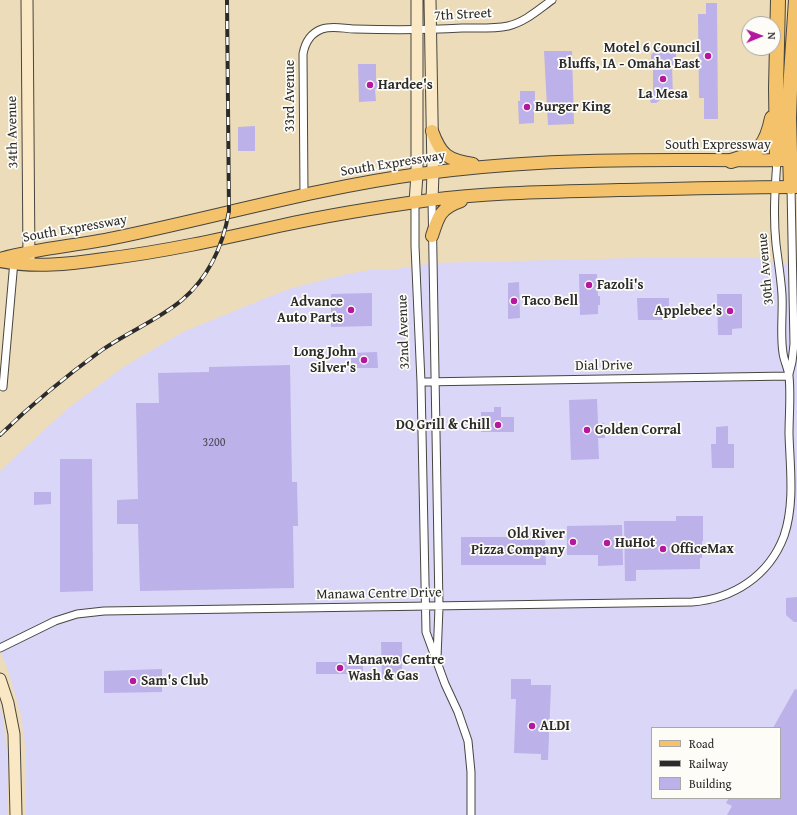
<!DOCTYPE html>
<style>
body{margin:0}
#map{position:relative;width:797px;height:815px;overflow:hidden;background:#eddcb9;font-family:"Gentium Book Plus",serif}
canvas{display:block}
.legend{position:absolute;left:651px;top:727px;width:130px;height:72px;box-sizing:border-box;background:#fdfcf7;border:1px solid #a9a8a5;margin:0;padding:5px 7px;list-style:none;font-size:12px;color:#2b2b2b}
.legend li{display:flex;align-items:center;gap:8px;height:20px}
.legend b{width:20px;border:1px solid #a9a8a5}
.north{position:absolute;left:741px;top:16px;width:40px;height:40px;box-sizing:border-box;background:#fdfcf7;border:1px solid #a9a8a5;border-radius:50%;rotate:89deg;font-size:11px;font-weight:700;line-height:16px;text-align:center;color:#2b2b2b}
.north::after{content:'';display:block;margin:auto;width:14px;height:18px;background:#b5179e;clip-path:polygon(50% 0,100% 100%,50% 72%,0 100%)}
</style>
<div id="map">
<canvas width="797" height="815"></canvas>
<ul class="legend">
<li><b style="height:5px;background:#f3c26a"></b>Road</li>
<li><b style="height:5px;background:#2b2b2b"></b>Railway</li>
<li><b style="height:11px;background:#bcb1e8"></b>Building</li>
</ul>
<div class="north">N</div>
</div>
<script>
const ctx = document.querySelector('canvas').getContext('2d');
ctx.lineJoin = 'round';
function paint(path, color) {
  ctx.fillStyle = color;
  ctx.fill(path, 'evenodd');
}
function strokePath(path, color, width, dash) {
  ctx.strokeStyle = color;
  ctx.lineWidth = width;
  ctx.lineCap = dash ? 'butt' : 'round';
  ctx.setLineDash(dash || []);
  ctx.stroke(path);
}
function drawText(font, color, halo, rows, align = 'center') {
  ctx.font = font + ' "Gentium Book Plus",serif';
  ctx.lineWidth = 3.5;
  ctx.setLineDash([]);
  ctx.textBaseline = 'middle';
  ctx.strokeStyle = halo;
  ctx.fillStyle = color;
  for (const [text, x, y, turn = 0] of rows) {
    ctx.save();
    ctx.translate(x, y);
    ctx.rotate((+turn || 0) * Math.PI / 180);
    ctx.textAlign = isNaN(turn) ? turn : align;
    if (halo) ctx.strokeText(text, 0, 0);
    ctx.fillText(text, 0, 0);
    ctx.restore();
  }
}
paint(new Path2D(`
 M677,257H753L778,263L797,265V815H26V751L21,715L7,667L0,651V471L67,409L125,366L183,332L271,296L292,288L347,274L370,270H390L433,263ZM652,728H780V798H652Z
 M0,707L3,719L7,751L8,815H0Z`), '#dad6f7');
paint(new Path2D(`
 M706,3H717L718,119H704V98H699L698,14H706Z
 M653,47H672L673,53H676V65H672L673,98H663L656,103H651L650,100V95L653,93V64L651,62V55L653,53Z
 M544,51H572L574,124L548,125Z
 M358,64H376V81H381V89H375L376,101L359,102Z
 M520,91H535V107H537V112H534V123L519,124L518,101H520Z
 M255,126V151H238V127Z
 M579,274H597L598,296H600V305H598V314L580,315Z
 M519,282L520,318L508,319V283Z
 M372,293V326L331,327V294Z
 M717,294H742V328L732,329V335H718Z
 M637,298H669V320H638Z
 M377,352L378,368H351V353Z
 M290,365L292,482H297L298,526H293L294,588L140,591L138,524H117V500L138,499L136,403H159L158,373L209,372V367Z
 M597,399L598,423H604L605,438H598L599,459L571,460L569,400Z
 M494,407H501V417H514V432H481V412H494Z
 M728,426V444H734V468H712L711,444H716V427Z
 M60,459H92L93,591L60,592Z
 M34,492H51V504L34,505Z
 M676,516H703V541H702V558H700V569L636,570V581H625L624,521H676Z
 M622,525L623,565L598,566V555H567V526Z
 M461,537H545L546,565H461Z
 M797,597V622H794L786,615V598Z
 M381,642H402V679H382Z
 M316,662H363V674H316Z
 M162,669V692L104,693V671Z
 M511,679H531V685H551L548,760H541V754L514,753L516,699H511Z
 M795,689L797,690V815H727L732,806L726,803L729,798H780V728H773Z`), '#bcb1e8');
const street = new Path2D(`
 M304,195L303,54C305,43 311,33 322,29C333,25 345,29 355,29C391,30 427,30 462,28C477,28 493,29 508,26C525,22 538,10 552,0
 M432,200L439,607L437,658
 M415,203V246L421,382L426,632L445,684L458,712L468,741L471,772V815
 M789,374L792,362L794,344L791,187
 M421,382L789,376
 M3,387L14,261
 M0,648L55,621L77,614L104,611L692,602C733,599 769,576 784,536C795,504 790,467 789,434C789,415 791,395 789,376C788,368 784,361 783,353C780,334 783,314 782,295C781,278 778,261 776,244C773,216 775,188 777,160`);
const secondary = new Path2D(`
 M27,0L29,261
 M430,0L433,173L432,200
 M415,203L417,174V0
 M0,679L8,703L14,734L16,815`);
const primary = new Path2D(`
 M432,131C441,155 447,160 473,164
 M432,236C438,217 440,208 461,201
 M0,259C37,248 76,246 114,238C216,217 316,188 419,174C458,169 498,165 538,163C620,158 703,161 786,160
 M0,261C34,268 70,264 104,259C163,252 221,239 279,226C329,215 379,207 430,200C493,192 556,192 619,190C679,189 738,187 797,187`);
const highway = new Path2D(`
 M777,160L776,88L778,0
 M731,161C759,153 766,147 772,118
 M791,187L789,118L790,90L796,0`);
strokePath(street, '#484640', 9);
strokePath(secondary, '#484640', 13);
strokePath(primary, '#484640', 14);
strokePath(highway, '#484640', 16);
strokePath(street, '#fff', 7);
strokePath(secondary, '#fae7c3', 11);
strokePath(primary, '#f3c26a', 12);
strokePath(highway, '#f3c26a', 14);
const rail = new Path2D(`
 M0,435C32,404 66,376 102,350C128,332 158,320 182,300C209,277 223,246 229,211L227,0`);
strokePath(rail, '#2b2b2b', 4);
strokePath(rail, '#fdfcf7', 2.5, [8]);
for (const [x, y, r, color] of [
 [708,56,4,"#b5179e"],
 [663,79,4,"#b5179e"],
 [370,85,4,"#b5179e"],
 [527,107,4,"#b5179e"],
 [589,285,4,"#b5179e"],
 [514,301,4,"#b5179e"],
 [351,310,4,"#b5179e"],
 [730,311,4,"#b5179e"],
 [364,360,4,"#b5179e"],
 [498,425,4,"#b5179e"],
 [587,430,4,"#b5179e"],
 [573,542,4,"#b5179e"],
 [607,543,4,"#b5179e"],
 [663,549,4,"#b5179e"],
 [340,668,4,"#b5179e"],
 [133,681,4,"#b5179e"],
 [532,726,4,"#b5179e"]
]) {
  const dot = new Path2D();
  dot.arc(x, y, r, 0, 2 * Math.PI);
  ctx.fillStyle = color;
  ctx.fill(dot);
  strokePath(dot, '#fdfcf7', 1.5);
}
drawText('12px', '#4f4c5a', null, [
 ["3200",214,443]
]);
drawText('14px', '#2b2b2b', '#fdfcf7', [
 ["7th Street",463,15,-3],
 ["33rd Avenue",290,96,-90],
 ["34th Avenue",13,132,-91],
 ["South Expressway",718,145],
 ["South Expressway",393,164,-9],
 ["South Expressway",75,229,-10],
 ["30th Avenue",766,269,-95],
 ["32nd Avenue",404,332,-92],
 ["Dial Drive",604,366,-1],
 ["Manawa Centre Drive",379,594,-1]
]);
drawText('bold 14px', '#2b2b2b', '#fdfcf7', [
 ["Motel 6 Council",700,48,"right"],
 ["Bluffs, IA - Omaha East",700,64,"right"],
 ["Hardee's",378,85],
 ["La Mesa",663,94,"center"],
 ["Burger King",535,107],
 ["Fazoli's",597,285],
 ["Taco Bell",522,301],
 ["Advance",343,302,"right"],
 ["Auto Parts",343,318,"right"],
 ["Applebee's",722,311,"right"],
 ["Long John",356,352,"right"],
 ["Silver's",356,368,"right"],
 ["DQ Grill & Chill",490,425,"right"],
 ["Golden Corral",595,430],
 ["Old River",565,534,"right"],
 ["Pizza Company",565,550,"right"],
 ["HuHot",615,543],
 ["OfficeMax",671,549],
 ["Manawa Centre",348,660],
 ["Wash & Gas",348,676],
 ["Sam's Club",141,681],
 ["ALDI",540,726]
], 'left');
</script>
